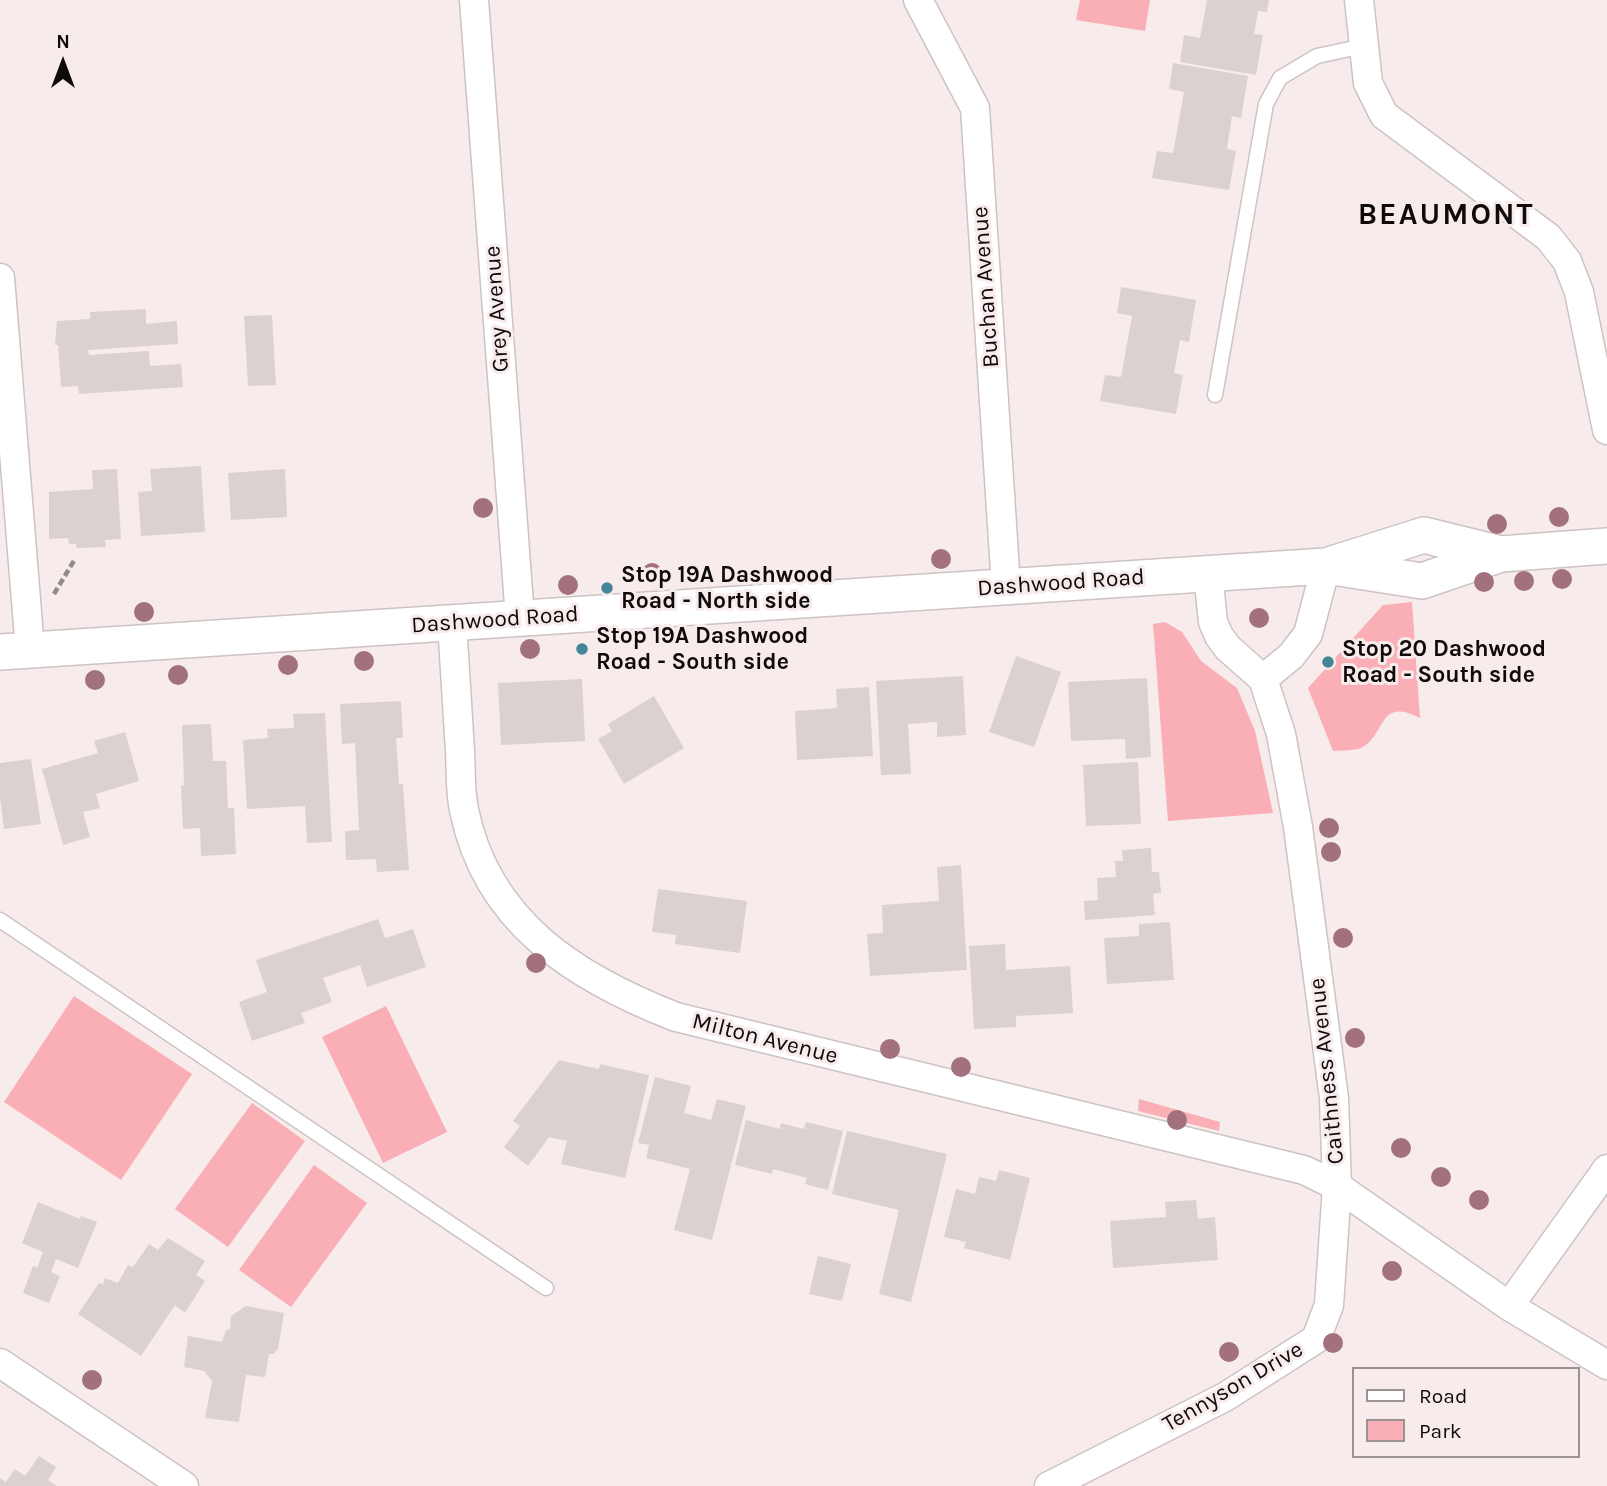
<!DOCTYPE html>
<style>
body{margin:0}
#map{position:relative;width:1607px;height:1486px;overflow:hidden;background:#f7ebec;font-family:Karla,sans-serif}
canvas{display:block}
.legend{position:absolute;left:1352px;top:1367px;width:228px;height:91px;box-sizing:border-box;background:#f7ebec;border:2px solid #9a9192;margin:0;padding:9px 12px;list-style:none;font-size:21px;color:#0f0b0b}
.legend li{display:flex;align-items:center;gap:14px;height:35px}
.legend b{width:35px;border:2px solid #9a9192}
.north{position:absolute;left:28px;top:28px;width:70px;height:70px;-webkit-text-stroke:5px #f7ebec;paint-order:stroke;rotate:0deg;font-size:19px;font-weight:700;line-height:28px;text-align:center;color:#0f0b0b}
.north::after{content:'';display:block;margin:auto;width:24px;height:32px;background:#0f0b0b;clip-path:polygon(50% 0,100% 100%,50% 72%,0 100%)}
</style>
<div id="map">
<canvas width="1607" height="1486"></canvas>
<ul class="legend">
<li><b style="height:9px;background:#fff"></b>Road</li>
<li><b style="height:19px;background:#faaeb6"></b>Park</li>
</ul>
<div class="north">N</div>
</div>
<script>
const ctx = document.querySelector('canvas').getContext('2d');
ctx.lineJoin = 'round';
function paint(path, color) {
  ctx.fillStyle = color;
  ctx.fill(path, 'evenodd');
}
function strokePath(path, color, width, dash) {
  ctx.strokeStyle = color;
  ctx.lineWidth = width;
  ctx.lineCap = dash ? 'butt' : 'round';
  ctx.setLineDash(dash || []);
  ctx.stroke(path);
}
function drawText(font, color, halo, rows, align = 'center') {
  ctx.font = font + ' Karla,sans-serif';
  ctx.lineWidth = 6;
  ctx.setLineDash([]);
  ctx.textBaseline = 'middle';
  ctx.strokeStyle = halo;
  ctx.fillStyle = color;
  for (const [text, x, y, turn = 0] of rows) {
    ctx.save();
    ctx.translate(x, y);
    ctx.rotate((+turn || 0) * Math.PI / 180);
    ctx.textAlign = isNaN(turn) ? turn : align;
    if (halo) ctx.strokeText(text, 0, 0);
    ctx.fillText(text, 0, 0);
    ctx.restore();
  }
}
paint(new Path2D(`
 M1080,0H1150L1145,31L1076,20Z
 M1412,602L1420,718C1377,696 1387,735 1361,748C1354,751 1341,750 1333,751L1308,688L1383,605Z
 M1165,622L1182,632L1201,661L1237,688L1255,731L1273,813L1168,821L1153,624Z
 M74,996L192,1074L121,1180L4,1102Z
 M386,1006L447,1132L383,1163L322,1037Z
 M1139,1099L1220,1122L1219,1131L1138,1111Z
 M252,1103L305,1141L228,1247L175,1209Z
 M314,1165L367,1203L291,1307L239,1270Z`), '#faaeb6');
paint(new Path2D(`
 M1207,0H1269L1267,12L1258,11L1254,34L1263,35L1256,75L1180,62L1184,35L1200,38Z
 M1173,63L1248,76L1241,118L1232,116L1227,149L1236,151L1229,190L1152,178L1157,151L1173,153L1184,92L1169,89Z
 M1121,287L1196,300L1189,342L1180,340L1174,373L1183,375L1176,414L1100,401L1105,375L1121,377L1132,316L1117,313Z
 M146,309V324L177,321L178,344L88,350L89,355L149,351L150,366L181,364L183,387L79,394L78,386L61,387L58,345H55L57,321L90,319V312Z
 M272,315L276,385L248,386L244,316Z
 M201,466L205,532L141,536L138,492L152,491L150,469Z
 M117,469L121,539L105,540L106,547L77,548L76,544H69L68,538L49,539V492L93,489L92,470Z
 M285,469L287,517L231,520L228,473Z
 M1016,656L1061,672L1034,747L989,732Z
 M963,676L966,735L937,737V722L908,724L911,774L881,775L876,681Z
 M1147,678L1151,757L1126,759L1125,739L1071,741L1068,682Z
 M582,679L585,741L501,745L498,683Z
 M869,687L873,756L797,760L795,711L837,708L836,689Z
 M654,696L684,748L624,784L598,739L612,731L608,724Z
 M401,701L403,738H396L399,784H403L409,870L377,872L376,859L346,860L345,831L359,830L355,743L342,744L340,704Z
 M325,713L332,842L307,843L305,806L247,809L243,740L268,738L267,729L294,728L293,714Z
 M211,724L213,761H226L228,808H234L236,854L201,856L200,828L183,829L181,786L184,785L182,725Z
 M125,732L139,781L96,794L100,808L83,812L90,837L63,845L42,769L98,753L94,741Z
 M31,759L41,824L4,829L0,798V763Z
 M1138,762L1141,824L1086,826L1083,765Z
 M1151,848L1152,872H1159L1161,893L1153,894L1155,915L1085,920L1084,901L1098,900L1097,878L1116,877L1115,861H1123L1122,850Z
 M961,865L967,970L870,976L867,934L883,933L882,905L939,901L937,867Z
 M658,889L747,901L740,953L675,944L676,935L652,932Z
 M378,919L385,938L413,929L426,967L367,987L360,965L323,978L332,1002L301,1013L305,1023L252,1041L239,1002L267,992L256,960Z
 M1170,922L1174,980L1107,984L1104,938L1139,936V924Z
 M1005,944L1006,970L1070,966L1073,1013L1016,1016V1027L974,1029L969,946Z
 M559,1060L599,1069L600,1064L649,1075L625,1178L561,1164L567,1141L549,1137L528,1166L504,1147L520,1126L513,1121Z
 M655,1077L691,1086L684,1113L711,1120L717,1099L746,1106L712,1240L674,1230L690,1169L646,1158L649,1145L638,1143Z
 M746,1120L780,1129L781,1123L804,1129L806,1122L843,1131L828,1190L805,1184L807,1178L773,1169L772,1174L735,1165Z
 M847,1131L947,1154L911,1302L879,1294L899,1210L832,1194Z
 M999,1170L1030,1178L1010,1260L964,1248L966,1242L944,1237L956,1189L975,1194L979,1177L996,1181Z
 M1196,1200L1198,1219L1215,1217L1218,1260L1113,1268L1110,1221L1166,1217L1165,1202Z
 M38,1202L80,1219L81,1216L97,1222L78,1268L56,1259L51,1272L60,1276L49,1303L23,1293L33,1266L37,1268L43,1252L22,1243Z
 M168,1238L205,1261L196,1275L205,1281L185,1313L175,1305L141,1356L78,1314L99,1283L103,1284L105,1278L118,1283L128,1265L133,1267L149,1244L158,1250Z
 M818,1256L851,1264L842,1301L809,1294Z
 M246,1306L284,1313L278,1349L273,1354H269L265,1377L246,1375L239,1422L205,1418L212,1381L204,1371L184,1367L188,1336L222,1342L226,1330L230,1329L231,1316Z
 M39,1456L56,1467L48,1480L57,1486H0V1478L6,1482L15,1469L25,1476Z`), '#dcd1d1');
const service = new Path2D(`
 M1215,395L1266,104L1280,78L1317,56L1364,46
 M0,920L546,1288`);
const minor = new Path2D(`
 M474,0L520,618
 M918,0L975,108L1006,587
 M1359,0L1368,83L1384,115L1548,237L1567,261L1579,292L1607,430
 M0,278L30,650
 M1208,574L1213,622L1219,636L1228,648L1263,679L1281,734L1298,827L1334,1098L1337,1186L1509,1306L1607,1365
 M452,623C455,665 457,708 460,751C461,770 460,791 464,810C487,923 576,978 676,1017L1304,1170L1337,1186L1329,1305L1316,1339L1225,1397L1049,1486
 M1263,679L1291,656L1308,634L1326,566
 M1509,1306L1607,1169
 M0,1363L184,1486`);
const tertiary = new Path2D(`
 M1332,564L1424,535L1501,554
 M0,652L1326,566L1422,581L1501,554L1607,546`);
strokePath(service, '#cec3c4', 17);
strokePath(minor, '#cec3c4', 31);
strokePath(tertiary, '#cec3c4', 38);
strokePath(new Path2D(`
 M54,594L75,559`), '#938a8b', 4.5, [7, 3.5]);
strokePath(service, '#fff', 14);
strokePath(minor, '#fff', 28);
strokePath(tertiary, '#fff', 35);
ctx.fillStyle = '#a2717d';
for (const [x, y] of [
 [483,508],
 [1559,517],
 [1497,524],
 [941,559],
 [652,573],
 [1562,579],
 [1524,581],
 [1484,582],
 [568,585],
 [144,612],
 [1259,618],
 [530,649],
 [364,661],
 [288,665],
 [178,675],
 [95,680],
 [1329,828],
 [1331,852],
 [1343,938],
 [536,963],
 [1355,1038],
 [890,1049],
 [961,1067],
 [1177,1120],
 [1401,1148],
 [1441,1177],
 [1479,1200],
 [1392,1271],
 [1333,1343],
 [1229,1352],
 [92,1380]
]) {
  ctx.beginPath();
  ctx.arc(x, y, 10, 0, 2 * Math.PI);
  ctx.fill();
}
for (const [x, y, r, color] of [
 [607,588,7,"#448598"],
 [582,649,7,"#448598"],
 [1328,662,7,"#448598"]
]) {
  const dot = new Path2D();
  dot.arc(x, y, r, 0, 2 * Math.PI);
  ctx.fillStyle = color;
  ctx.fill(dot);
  strokePath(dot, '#f7ebec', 2.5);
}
drawText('23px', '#0f0b0b', '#f7ebec', [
 ["Buchan Avenue",986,287,-94],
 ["Grey Avenue",497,309,-94],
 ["Dashwood Road",1061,583,-4],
 ["Dashwood Road",495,620,-4],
 ["Milton Avenue",765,1039,14],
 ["Caithness Avenue",1327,1071,-96],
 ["Tennyson Drive",1233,1387,-30]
]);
drawText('bold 23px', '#0f0b0b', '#f7ebec', [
 ["Stop 19A Dashwood",621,575],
 ["Road - North side",621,601],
 ["Stop 19A Dashwood",596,636],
 ["Road - South side",596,662],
 ["Stop 20 Dashwood",1342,649],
 ["Road - South side",1342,675]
], 'left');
ctx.letterSpacing = '2px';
drawText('bold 30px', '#0f0b0b', '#f7ebec', [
 ["BEAUMONT",1446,215]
]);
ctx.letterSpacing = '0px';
</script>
